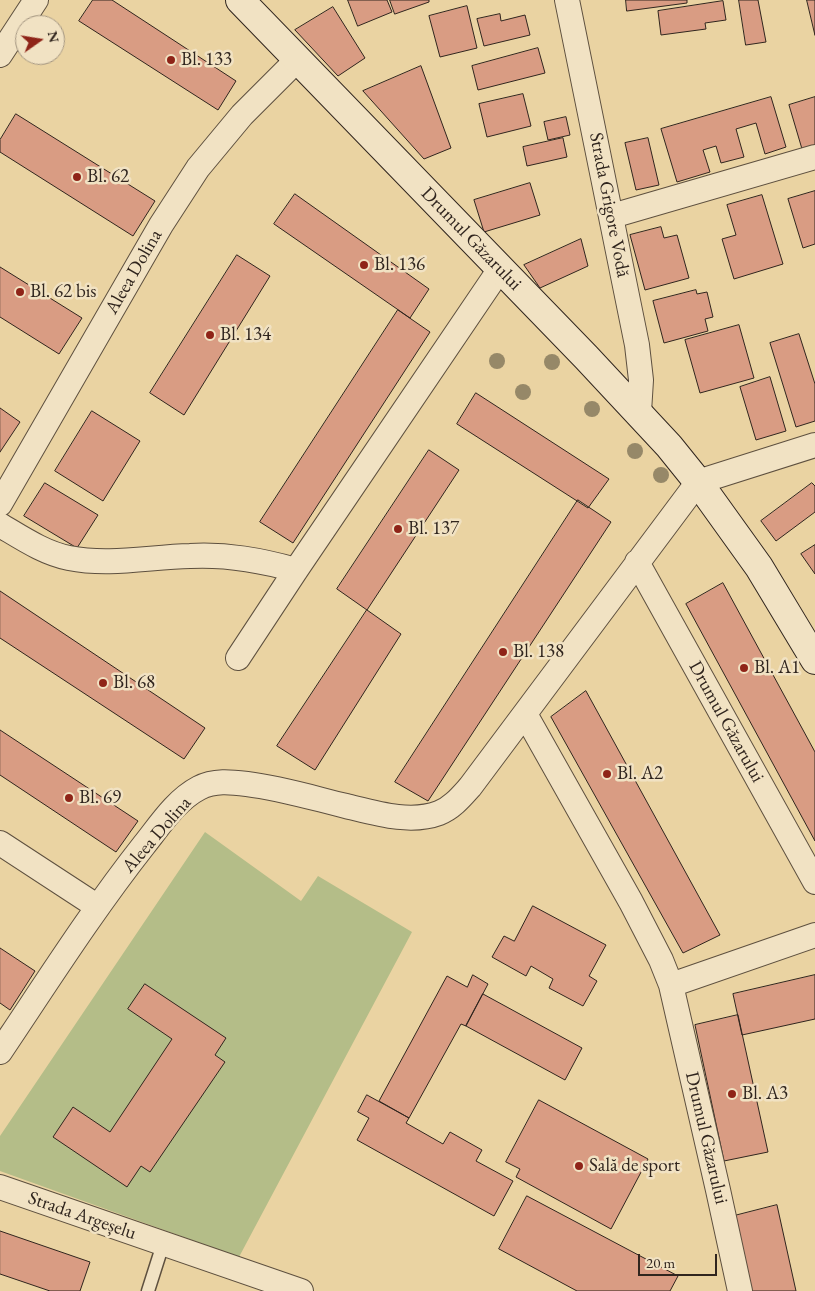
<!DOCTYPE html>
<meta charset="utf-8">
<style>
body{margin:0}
#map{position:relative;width:815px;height:1291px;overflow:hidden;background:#ead3a2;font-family:"EB Garamond",serif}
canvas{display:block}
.north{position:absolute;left:15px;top:15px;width:50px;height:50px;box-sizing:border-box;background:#f1e2c3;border:1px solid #a49681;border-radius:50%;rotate:77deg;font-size:14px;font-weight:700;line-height:20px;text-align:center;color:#30251e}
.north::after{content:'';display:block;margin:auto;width:18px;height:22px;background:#8f2418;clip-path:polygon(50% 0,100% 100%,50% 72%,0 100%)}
.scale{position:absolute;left:638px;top:1254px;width:79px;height:22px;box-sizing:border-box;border:2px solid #30251e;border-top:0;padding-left:6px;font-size:15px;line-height:18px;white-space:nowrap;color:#30251e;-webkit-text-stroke:4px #f1e2c3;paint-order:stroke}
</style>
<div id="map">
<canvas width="815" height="1291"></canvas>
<div class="north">N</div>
<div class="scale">20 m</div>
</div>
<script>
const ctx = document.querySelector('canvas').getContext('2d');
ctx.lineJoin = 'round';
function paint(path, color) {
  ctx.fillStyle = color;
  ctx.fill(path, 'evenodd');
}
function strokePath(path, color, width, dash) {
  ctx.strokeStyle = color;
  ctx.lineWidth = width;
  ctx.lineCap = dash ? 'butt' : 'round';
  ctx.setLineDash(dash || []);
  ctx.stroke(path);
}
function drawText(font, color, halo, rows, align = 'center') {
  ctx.font = font + ' "EB Garamond",serif';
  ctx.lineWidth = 5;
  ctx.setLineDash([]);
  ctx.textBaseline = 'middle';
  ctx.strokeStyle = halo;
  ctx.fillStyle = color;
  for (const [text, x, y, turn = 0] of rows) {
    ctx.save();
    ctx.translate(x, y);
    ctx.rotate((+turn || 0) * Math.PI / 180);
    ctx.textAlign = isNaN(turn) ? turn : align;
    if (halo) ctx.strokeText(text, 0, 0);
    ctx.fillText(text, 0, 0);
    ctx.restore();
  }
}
paint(new Path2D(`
 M205,832L301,901L318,876L412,932L239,1257L0,1171V1136Z`), '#b4bd88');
const building = new Path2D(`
 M93,0H112L236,81L218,110L79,21Z
 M348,0H387L392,12L358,26Z
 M390,0H429V2L395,14Z
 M626,0H687V3L627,11Z
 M739,0H758L766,42L746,45Z
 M807,0H815V35Z
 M723,1L726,20L705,23L706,29L661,35L658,11Z
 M467,6L477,48L440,57L429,16Z
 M333,7L365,58L338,76L295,30Z
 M500,14L501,21L525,15L530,35L484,46L477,19Z
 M538,48L545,73L478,90L472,66Z
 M421,66L451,148L424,159L363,91Z
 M523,94L531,126L487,137L479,104Z
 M771,97L786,147L765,154L756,123L736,129L744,157L721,163L716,146L703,150L710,172L677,182L661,129Z
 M815,97V145L802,149L789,105Z
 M16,114L155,201L133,236L0,152V140Z
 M566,117L570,135L548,140L544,122Z
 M563,138L567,157L527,166L523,147Z
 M648,138L659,185L636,190L625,143Z
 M530,183L540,215L484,232L474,200Z
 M815,191V244L803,248L788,199Z
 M295,194L429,289L410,318L274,224Z
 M762,195L783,264L734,279L722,239L736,235L727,205Z
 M661,227L664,238L677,235L689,278L645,290L630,235Z
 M581,239L588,266L540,288L524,265Z
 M237,255L270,276L184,415L150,393Z
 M0,267L82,318L59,354L0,317Z
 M696,290L697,294L707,292L713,317L705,319L708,331L664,343L653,301Z
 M398,310L430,332L293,543L260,522Z
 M739,325L754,378L700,393L685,340Z
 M799,334L815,384V421L796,427L770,343Z
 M770,377L786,431L756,440L740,387Z
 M476,393L609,479L588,508L457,424Z
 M0,408L20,422L0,452Z
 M92,411L140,441L103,501L55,471Z
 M429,450L459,470L367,610L337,589Z
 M45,483L98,515L77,548L24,516Z
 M812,483L815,486V512L776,541L761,521Z
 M578,500L611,522L428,801L395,782Z
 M815,545V574L801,554Z
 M723,583L815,752V841L686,604Z
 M0,591L205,728L184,759L0,638Z
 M367,610L401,634L315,770L277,746Z
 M586,691L720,935L683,953L551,717Z
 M0,730L138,821L116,852L0,775Z
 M533,906L606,945L589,976L597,981L583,1006L549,988L553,979L531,966L526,976L492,957L504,936L514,941Z
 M0,948L35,971L10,1010L0,1003Z
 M473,975L488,984L466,1026L461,1024L409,1118L379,1101L447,976L467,987Z
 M815,975V1019L742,1035L733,994Z
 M145,984L226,1038L215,1055L225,1062L150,1172L141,1166L127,1187L53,1137L73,1107L110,1132L172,1039L128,1009Z
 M483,994L582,1048L565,1080L466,1026Z
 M738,1015L768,1152L724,1161L695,1025Z
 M367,1095L409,1118L406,1123L443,1144L450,1132L482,1150L476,1161L513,1181L494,1216L357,1140L369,1118L358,1112Z
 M539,1100L648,1159L611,1229L516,1177L520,1169L506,1162Z
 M527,1196L678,1276L670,1291H577L499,1249Z
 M777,1205L796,1291H751L734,1216Z
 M0,1231L90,1262L80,1291H50L0,1274Z`);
paint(building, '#d99c83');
strokePath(building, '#30251e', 1);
const lane = new Path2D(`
 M148,1291L163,1244`);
const street = new Path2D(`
 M567,0L637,345L641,380L639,412
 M0,55L36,0
 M612,216L815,157
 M0,504L161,225L198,168L242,115L297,60
 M0,525C22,538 44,553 69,558C109,566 149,557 190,556C227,554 260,560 296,570
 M637,562L815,882
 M238,658L296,570L500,269
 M525,714L631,902L661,960L671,985L718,1190L740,1291
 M0,843L98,907
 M671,985L815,935
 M0,1052C47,982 92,911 144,845C160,825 176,800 199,788C214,780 231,782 247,784C280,788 313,798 346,806C375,813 410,824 439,813C452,808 461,797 470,787L698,482L815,445
 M0,1187L301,1291`);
const secondary = new Path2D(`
 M240,0L586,357L669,446L698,482L759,567L815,660`);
strokePath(lane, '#5e503f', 15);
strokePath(street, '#5e503f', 26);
strokePath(secondary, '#30251e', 30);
strokePath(lane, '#f1e2c3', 12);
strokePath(street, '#f1e2c3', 24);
strokePath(secondary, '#f1e2c3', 28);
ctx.fillStyle = '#968868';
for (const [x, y] of [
 [497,361],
 [552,362],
 [523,392],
 [592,409],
 [635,451],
 [661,475]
]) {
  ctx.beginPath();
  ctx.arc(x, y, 8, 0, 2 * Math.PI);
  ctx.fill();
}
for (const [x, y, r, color] of [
 [171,60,5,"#8f2418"],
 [77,177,5,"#8f2418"],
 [364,265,5,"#8f2418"],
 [20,292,5,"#8f2418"],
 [210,335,5,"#8f2418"],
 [398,529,5,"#8f2418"],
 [503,652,5,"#8f2418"],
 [744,668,5,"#8f2418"],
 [103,683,5,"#8f2418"],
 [607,774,5,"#8f2418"],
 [69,798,5,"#8f2418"],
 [732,1094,5,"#8f2418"],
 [579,1166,5,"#8f2418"]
]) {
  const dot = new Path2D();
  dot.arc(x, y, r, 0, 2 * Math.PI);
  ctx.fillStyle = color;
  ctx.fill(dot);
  strokePath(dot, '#f1e2c3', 2);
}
drawText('19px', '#30251e', '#f1e2c3', [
 ["Bl. 133",181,60],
 ["Bl. 62",87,177],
 ["Bl. 136",374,265],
 ["Bl. 62 bis",30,292],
 ["Bl. 134",220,335],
 ["Bl. 137",408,529],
 ["Bl. 138",513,652],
 ["Bl. A1",754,668],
 ["Bl. 68",113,683],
 ["Bl. A2",617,774],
 ["Bl. 69",79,798],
 ["Bl. A3",742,1094],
 ["Sală de sport",589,1166]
], 'left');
drawText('19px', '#30251e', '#f1e2c3', [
 ["Strada Grigore Vodă",609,205,79],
 ["Drumul Găzarului",471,239,46],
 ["Aleea Dolina",134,272,-60],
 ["Drumul Găzarului",726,722,61],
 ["Aleea Dolina",157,835,-49],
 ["Drumul Găzarului",706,1138,77],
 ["Strada Argeșelu",82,1216,19]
]);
</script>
